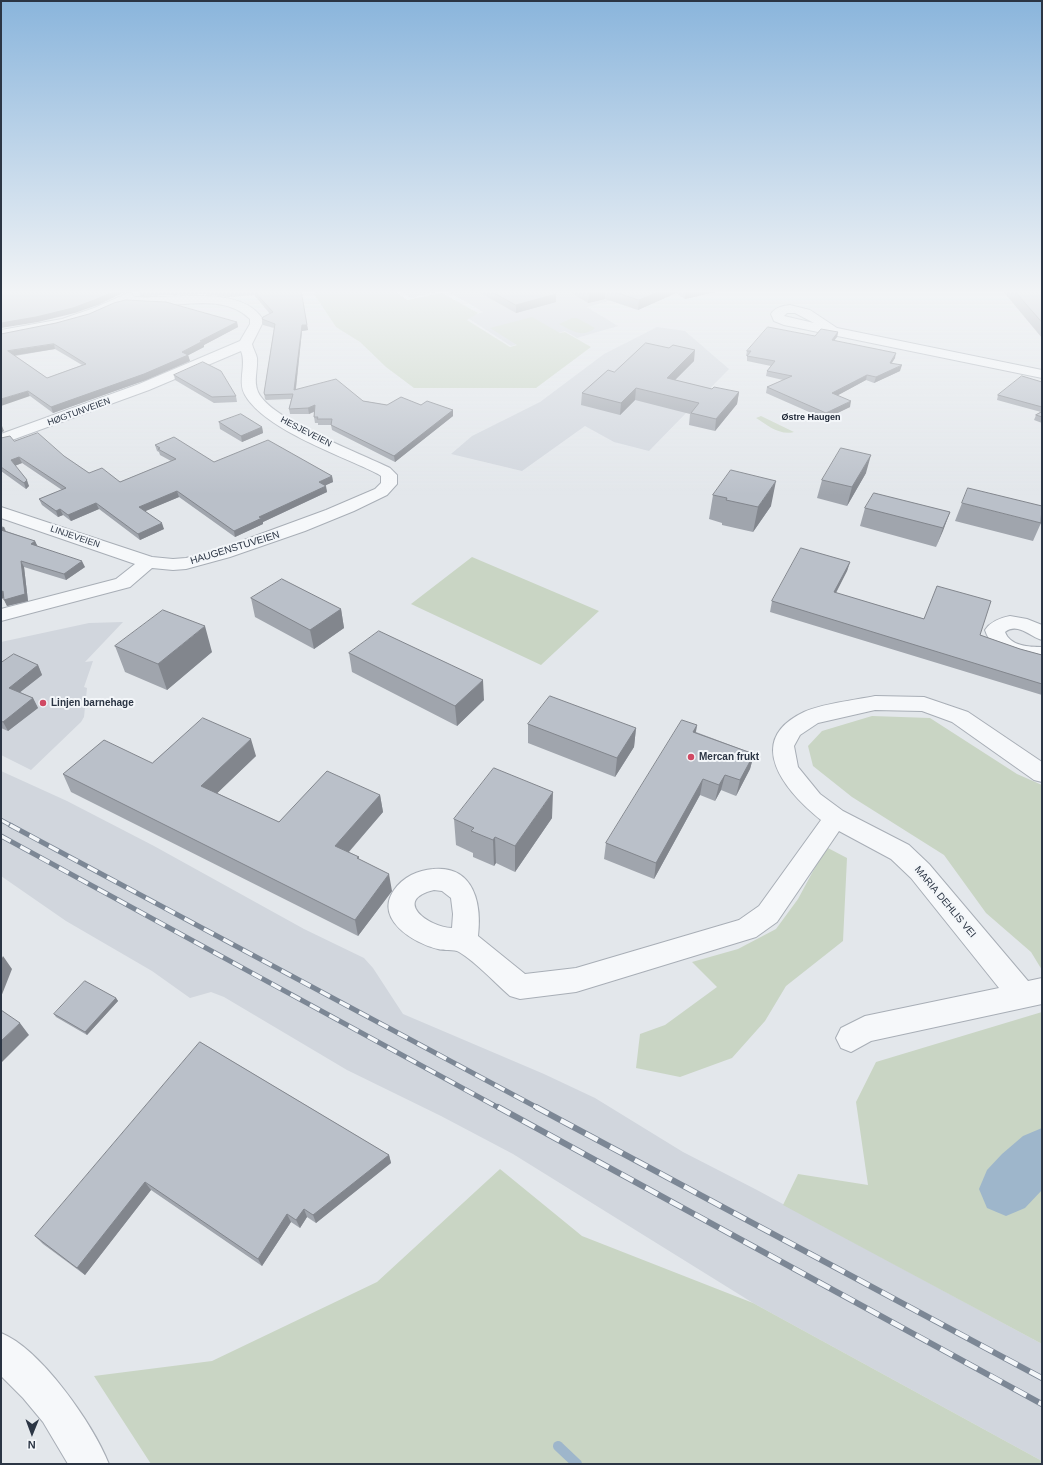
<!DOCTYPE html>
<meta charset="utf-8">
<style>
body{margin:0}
#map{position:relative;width:1043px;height:1465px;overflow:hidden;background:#e3e7eb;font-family:Helvetica,sans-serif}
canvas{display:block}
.frame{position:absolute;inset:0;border:2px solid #2b3544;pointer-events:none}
.north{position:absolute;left:12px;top:1413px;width:40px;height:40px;-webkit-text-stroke:3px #f3f6f9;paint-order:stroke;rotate:181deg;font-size:11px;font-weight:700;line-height:16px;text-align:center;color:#2b3544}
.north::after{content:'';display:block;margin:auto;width:14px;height:18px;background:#2b3544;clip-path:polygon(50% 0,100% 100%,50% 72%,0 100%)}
</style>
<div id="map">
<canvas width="1043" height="1465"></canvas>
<div class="frame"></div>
<div class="north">N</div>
</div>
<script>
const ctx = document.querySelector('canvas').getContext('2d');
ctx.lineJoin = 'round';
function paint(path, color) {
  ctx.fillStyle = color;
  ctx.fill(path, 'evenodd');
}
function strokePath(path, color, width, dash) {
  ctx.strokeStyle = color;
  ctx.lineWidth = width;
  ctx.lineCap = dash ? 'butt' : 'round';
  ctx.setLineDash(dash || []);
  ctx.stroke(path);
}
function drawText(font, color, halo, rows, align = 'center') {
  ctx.font = font + ' Helvetica,sans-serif';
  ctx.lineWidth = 4;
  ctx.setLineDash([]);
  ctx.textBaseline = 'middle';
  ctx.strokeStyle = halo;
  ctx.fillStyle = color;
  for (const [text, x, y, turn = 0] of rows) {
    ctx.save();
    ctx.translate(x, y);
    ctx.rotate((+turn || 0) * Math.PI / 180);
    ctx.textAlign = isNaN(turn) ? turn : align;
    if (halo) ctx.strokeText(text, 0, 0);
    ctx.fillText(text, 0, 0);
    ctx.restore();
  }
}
paint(new Path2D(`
 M398,290H443L411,298Z
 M445,290H615L628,296L587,307L618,326L577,338L565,331L511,346L466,317L483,312Z
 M657,327L685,331L729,369L649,451L614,442L585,426L522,471L451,454L472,436L540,402L604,354Z
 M123,622L85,662L93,661L84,687L87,688L84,717L81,722L31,770L1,755V642L89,623Z
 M1,771L67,801L154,846L304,929L364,958L373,968L403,1014L544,1074L595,1098L683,1152L757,1190L1042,1344V1461L753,1303L513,1154L441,1116L347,1070L224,997L211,992L190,998L152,971L66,921L1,876Z`), '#d1d6dd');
paint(new Path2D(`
 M314,290H393L407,300L442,293L478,313L467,320L510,347L517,345L490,328L532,317L560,333L565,332L591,347L536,388H414L386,367L360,342L336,327L314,294Z
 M572,318H577L595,328C582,339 571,330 559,324Z
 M761,416L794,432C780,436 767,425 756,418Z
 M472,557L599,611L541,665L411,604Z
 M872,716L930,718L1017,774L1042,785V970L1031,952L986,913L944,855L852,797L813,766L808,746L822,731Z
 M826,847L847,858L843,941L786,986L765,1021L732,1058L680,1077L636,1068L640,1034L665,1025L717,987L692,962L738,949L776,929L798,899Z
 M1042,1012V1344L783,1205L798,1174L868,1185L856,1102L876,1062Z
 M500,1169L582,1236L753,1303L1042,1461V1464H151L94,1376L212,1361L377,1282Z`), '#c9d5c4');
strokePath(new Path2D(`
 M558,1446L577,1464`), '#9eb6cb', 10);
paint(new Path2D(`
 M1042,1128V1190L1025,1208L1006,1216L987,1208L979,1189L987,1170L1002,1154L1023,1136Z`), '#9eb6cb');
const minor = new Path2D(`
 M128,293L132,294L134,297C170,300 239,284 262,318V324L252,344C253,349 256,353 257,358C258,370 253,381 258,392C271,420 360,453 390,468L397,475V484L387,495L354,511L305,531L230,557L186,569L173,570L152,568L130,587L1,621V609L116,579L135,564L1,518V507L152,557L173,559L186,558L217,550L326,510L375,489L381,483V476L378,474C343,456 265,430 245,395C237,381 247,365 241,351L149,390L1,444V434L139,384L240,341L250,324V319C225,295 188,305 157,306C147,306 133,301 123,304C111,308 99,315 87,319C59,329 30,334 1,338V330L62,319L94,308Z
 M790,305L810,310L837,328L1042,370V378L784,325L774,321L771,314C775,307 783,306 790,305ZM787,313H795L814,323L784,316Z
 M1010,616L1027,619L1042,625V640C1030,637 1018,622 1005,632C1010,646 1029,647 1042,647V661C1019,660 993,655 985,630C991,621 1000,618 1010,616Z
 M875,696L924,697L968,712L1042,762V782L1034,780L952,722L922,711L875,710L818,723L800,735L794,746L798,767L820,794L843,811L909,845L929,864L1028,981L1042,978V1004L871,1041L851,1052L841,1048L836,1038L841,1028L865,1016L999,988L911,878L891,859L839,831L777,922L756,937L576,992L520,999L510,996C495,983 476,962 459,952C454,949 444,951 438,949C413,943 374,919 394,890C403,877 418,870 433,869C474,865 482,904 478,936L525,974L576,968L739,920L759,906L821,820C785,791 743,741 804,712C820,704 856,700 875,696ZM434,890L442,891L451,898L453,914L452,928C428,927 392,900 434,890Z
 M1,1333C41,1349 93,1424 109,1464H68L43,1422L23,1398L1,1376Z`);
strokePath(minor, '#a8aeb6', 2);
paint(minor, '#f6f8fa');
const railFar2 = new Path2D(`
 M1,820L12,826`);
const railFar1 = new Path2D(`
 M10,825L538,1108
 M1,836L499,1108`);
const rail = new Path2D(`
 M498,1107L1042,1404
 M536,1107L1042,1378`);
strokePath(railFar2, '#7c8795', 4.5);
strokePath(railFar1, '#7c8795', 5);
strokePath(rail, '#7c8795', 6);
strokePath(railFar2, '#f3f6f9', 3, [9]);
strokePath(railFar1, '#f3f6f9', 3.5, [11]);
strokePath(rail, '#f3f6f9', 4.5, [14]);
paint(new Path2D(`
 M139,290H301L308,330L302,331L296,389L387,405H421L453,410V416L395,462L332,430L331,425H318V423H315L314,417V412L309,414H290L289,409L291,399L266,400L265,399L264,393L274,328L263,325L262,319L270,314L254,295L229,297L204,294L140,296Z
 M475,290H549L556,294V302L516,313Z
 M567,290H724L685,299L676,293L638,310L605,299L588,303Z
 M1002,290H1042V338Z
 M237,322L238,327L204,345V347L188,355L190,361L146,380L53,413L30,396L1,334ZM55,349L82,365L47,378L15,356Z
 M838,332L837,337L834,340L895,358L892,363L900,371L874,383L866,380L838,395L850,407L825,419L766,393L767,387L783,380L766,376L767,371L771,366L747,361V356H746L747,351L815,336Z
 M694,361L675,380L712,389L739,392L737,404L715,431L689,425L690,414L635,400L620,415L581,405L582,393L614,372Z
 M174,375L236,396L237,402L214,403L175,380Z
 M1042,382V423L1034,420L1036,415L1041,412L997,400L998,395Z
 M219,422L262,427L263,433L242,442L220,429Z
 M1,438L14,441L64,456L89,473L120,482L171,461L160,455L159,452L157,451L155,445L214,462L332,476L333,482L325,485L327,492L263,522V524L235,537L179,497L145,511L164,529L140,540L99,509L71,521L63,515L58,517L42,505L39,499L62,490L22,463L15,466L29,486L26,489L1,471Z
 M866,473L847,506L817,498L822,480Z
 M713,495L771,506L753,532L722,525V523L709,519Z
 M962,503L1041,523L1033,541L955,521Z
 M865,508L950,512L936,547L860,526Z
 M1,526L4,527L6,531L35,541L37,546L85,567L66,580L24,567L28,601L7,606L4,598L1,599Z
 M850,562L847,571L836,593L980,635L1020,649L1042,655V695L770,612L772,601Z
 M251,598L341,609L344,628L314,649L255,617Z
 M115,646L212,652L167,690L125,672Z
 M349,653L484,700L457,726L352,672Z
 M1,663L38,665L42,675L20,692L33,698L38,708L8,731L1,728Z
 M528,724L636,728L634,747L615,777L528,743Z
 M697,725L696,732L754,754L750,769L736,796L721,790L715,801L700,795L654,879L604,859L606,843Z
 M256,756L217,793L279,822L380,795L383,812L349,852L359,857V859L392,891L358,936L71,792L63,774L152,763Z
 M552,818L515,872L496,863L494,866L473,857V853L456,845L454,819Z
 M116,998L118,1001L87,1035L56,1017L54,1014Z
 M200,1042L389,1155L391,1163L316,1223L307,1217L300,1228L291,1222L262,1266L151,1190L85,1275L43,1244L35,1236Z`), '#a0a5ad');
paint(new Path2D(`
 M117,290H129L98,305L75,313L38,322L1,328V323Z
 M600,290H605V299L588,303L589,293Z
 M662,290H676V293L638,310L639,300Z
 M686,290H724L685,299Z
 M556,294V302L516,313V305Z
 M237,322L238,327L204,345V347L185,357L188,355L190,361L146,380L53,413L51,407L182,352L200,341Z
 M302,325H307L308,330L302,331L295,395L294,390Z
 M838,332L837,337L831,345L832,340Z
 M54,344L55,349L10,356L8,351Z
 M695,350L694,361L666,389L667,378Z
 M896,353L895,358L888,368L890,363Z
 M902,365L900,371L874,383L876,377Z
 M867,375L866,380L831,399L832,393Z
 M636,388L635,400L620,415L621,403Z
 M28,391L30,396L1,406V399Z
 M739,392L737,404L715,431L716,419Z
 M851,401L850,407L825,419L826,413Z
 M315,405V411L309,414L308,408Z
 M453,410V416L395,462L394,456Z
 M1,426H2L4,431L1,433Z
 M262,427L263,433L242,442L241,436Z
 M871,455L866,473L847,506L852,487Z
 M19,457L22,463L14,466L11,460Z
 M332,476L333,482L320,488L319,482Z
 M27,480L29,486L26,489L24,483Z
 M776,481L771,506L753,532L758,507Z
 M326,486L327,492L263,522V524L235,537L234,531L259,517Z
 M177,491L179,497L141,513L139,507Z
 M96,503L99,509L71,521L68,515Z
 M60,509L63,515L58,517L56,511Z
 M950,512L943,531L936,547L943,528Z
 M162,523L164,529L140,540L138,534Z
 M4,527L6,533L1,532V528Z
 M35,541L38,547L31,544Z
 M21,561L24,567L28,601L7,606L4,600Z
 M82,561L85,567L66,580L64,574Z
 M850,562L847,571L831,602L834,592Z
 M3,591L6,597L1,599V592Z
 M341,609L344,628L314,649L310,630Z
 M205,626L212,652L167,690L158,664Z
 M38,665L42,675L14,697L9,688Z
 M483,680L484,700L457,726L455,706Z
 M33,698L38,708L8,731L3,722Z
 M697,725L694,741L693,732Z
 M636,728L634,747L615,777L617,758Z
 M251,739L256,756L207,803L201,786Z
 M754,754L750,769L736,796L740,780Z
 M725,775L721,790L715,801L719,785Z
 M703,779L700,795L654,879L656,863Z
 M553,792L552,818L515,872V846Z
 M380,795L383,812L339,863L335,846Z
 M495,837L496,863L494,866L493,840Z
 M389,874L392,891L358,936L355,920Z
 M3,956L12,969L1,997V960Z
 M116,998L118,1001L87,1035L85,1032Z
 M20,1023L29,1035L1,1063V1041Z
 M389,1155L391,1163L316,1223L313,1215Z
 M145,1182L151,1190L85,1275L77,1268Z
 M304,1209L307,1217L300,1228L296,1220Z
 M287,1214L291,1222L262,1266L258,1259Z`), '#82868d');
const building = new Path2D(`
 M1,290H117L97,299L73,308L36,317L1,323Z
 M209,290H301L307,325H302L294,390L336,379L363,401L387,405L401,397L421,405L427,401L453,410L394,456L331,425L332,419H317L318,417H314L315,405L308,408L289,409L293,394L265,395L264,393L275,324L262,319L263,317L273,312L253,290L228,292Z
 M489,290H549L556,294L516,305Z
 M584,290H600L589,293Z
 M609,290H662L639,300Z
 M1014,290H1042V322Z
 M126,300L166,302L237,322L200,341H203L182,352L188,355L144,374L51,407L28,391L1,399V334L56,323L89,314L114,303ZM54,344L86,364L47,378L8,351Z
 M768,327L815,336L821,329L838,332L832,340L896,353L890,363L902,365L876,377L867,375L832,393L851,401L826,413L767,387L792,376L767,371L775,361L747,356L751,351H747Z
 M646,343L669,348L673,345L695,350L667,378L712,389L714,387L739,392L716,419L691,413L699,403L636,388L621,403L582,393L608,370L614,372Z
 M203,362L221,371L236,396L212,397L174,375Z
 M1022,376L1042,382V407L998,395Z
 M1042,412V417L1036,415Z
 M241,414L262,427L241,436L219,422Z
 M38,433L64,456L89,473L102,468L120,482L176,459L158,449L160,448L155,445L174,437L214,462L268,440L332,476L319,482L326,486L259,517L262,518L234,531L177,491L139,507L162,523L138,534L96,503L68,515L60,509L56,511L39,499L66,488L19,457L11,460L27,480L24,483L1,467V438L10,436L14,441Z
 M841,448L871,455L852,487L822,480Z
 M731,470L776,481L758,507L726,500L727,498L713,495Z
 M968,488L1042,506L1041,523L962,503Z
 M874,493L950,512L943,528L865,508Z
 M1,530L35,541L31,544L82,561L64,574L21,561L25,594L4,600L3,591L1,592Z
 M801,548L850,562L834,592L924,619L937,586L991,601L980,635L1020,649L1042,655V684L772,601Z
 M282,579L341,609L310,630L251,598Z
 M163,610L205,626L158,664L115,646Z
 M379,631L483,680L455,706L349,653Z
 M14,654L38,665L9,688L33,698L3,722L1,721V663Z
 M550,696L636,728L617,758L528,724Z
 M203,718L251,739L201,786L279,822L327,771L380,795L335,846L359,857L357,858L389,874L355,920L63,774L104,740L152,763Z
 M682,720L697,725L693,732L754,754L740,780L725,775L719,785L703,779L656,863L606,843Z
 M494,768L553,792L515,846L495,837L493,840L471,831L474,828L454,819Z
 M85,981L116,998L85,1032L54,1014Z
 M1,1010L20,1023L1,1041Z
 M200,1042L389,1155L313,1215L304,1209L296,1220L287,1214L258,1259L145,1182L77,1268L35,1236Z`);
paint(building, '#bac0c9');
strokePath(building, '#82868d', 1);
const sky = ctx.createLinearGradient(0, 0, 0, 495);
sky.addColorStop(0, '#8ab5dc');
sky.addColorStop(0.59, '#f2f4f6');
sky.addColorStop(1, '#f2f4f600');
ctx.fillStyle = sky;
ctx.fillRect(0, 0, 1043, 495);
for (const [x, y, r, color] of [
 [43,703,4,"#d04963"],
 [691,757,4,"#d04963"]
]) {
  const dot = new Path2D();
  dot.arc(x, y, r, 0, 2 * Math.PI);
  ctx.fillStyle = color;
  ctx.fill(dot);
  strokePath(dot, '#f3f6f9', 1.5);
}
drawText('9px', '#2b3544', '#f3f6f9', [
 ["HØGTUNVEIEN",79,412,-20],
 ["HESJEVEIEN",306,432,27],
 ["LINJEVEIEN",75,537,19]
]);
drawText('bold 9px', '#1d2635', '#f3f6f9', [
 ["Østre Haugen",811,418]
]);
drawText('10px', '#2b3544', '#f3f6f9', [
 ["HAUGENSTUVEIEN",235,548,-17],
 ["MARIA DEHLIS VEI",945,902,50]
]);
drawText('bold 10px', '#2b3544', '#f3f6f9', [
 ["Linjen barnehage",51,703],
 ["Mercan frukt",699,757]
], 'left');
</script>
